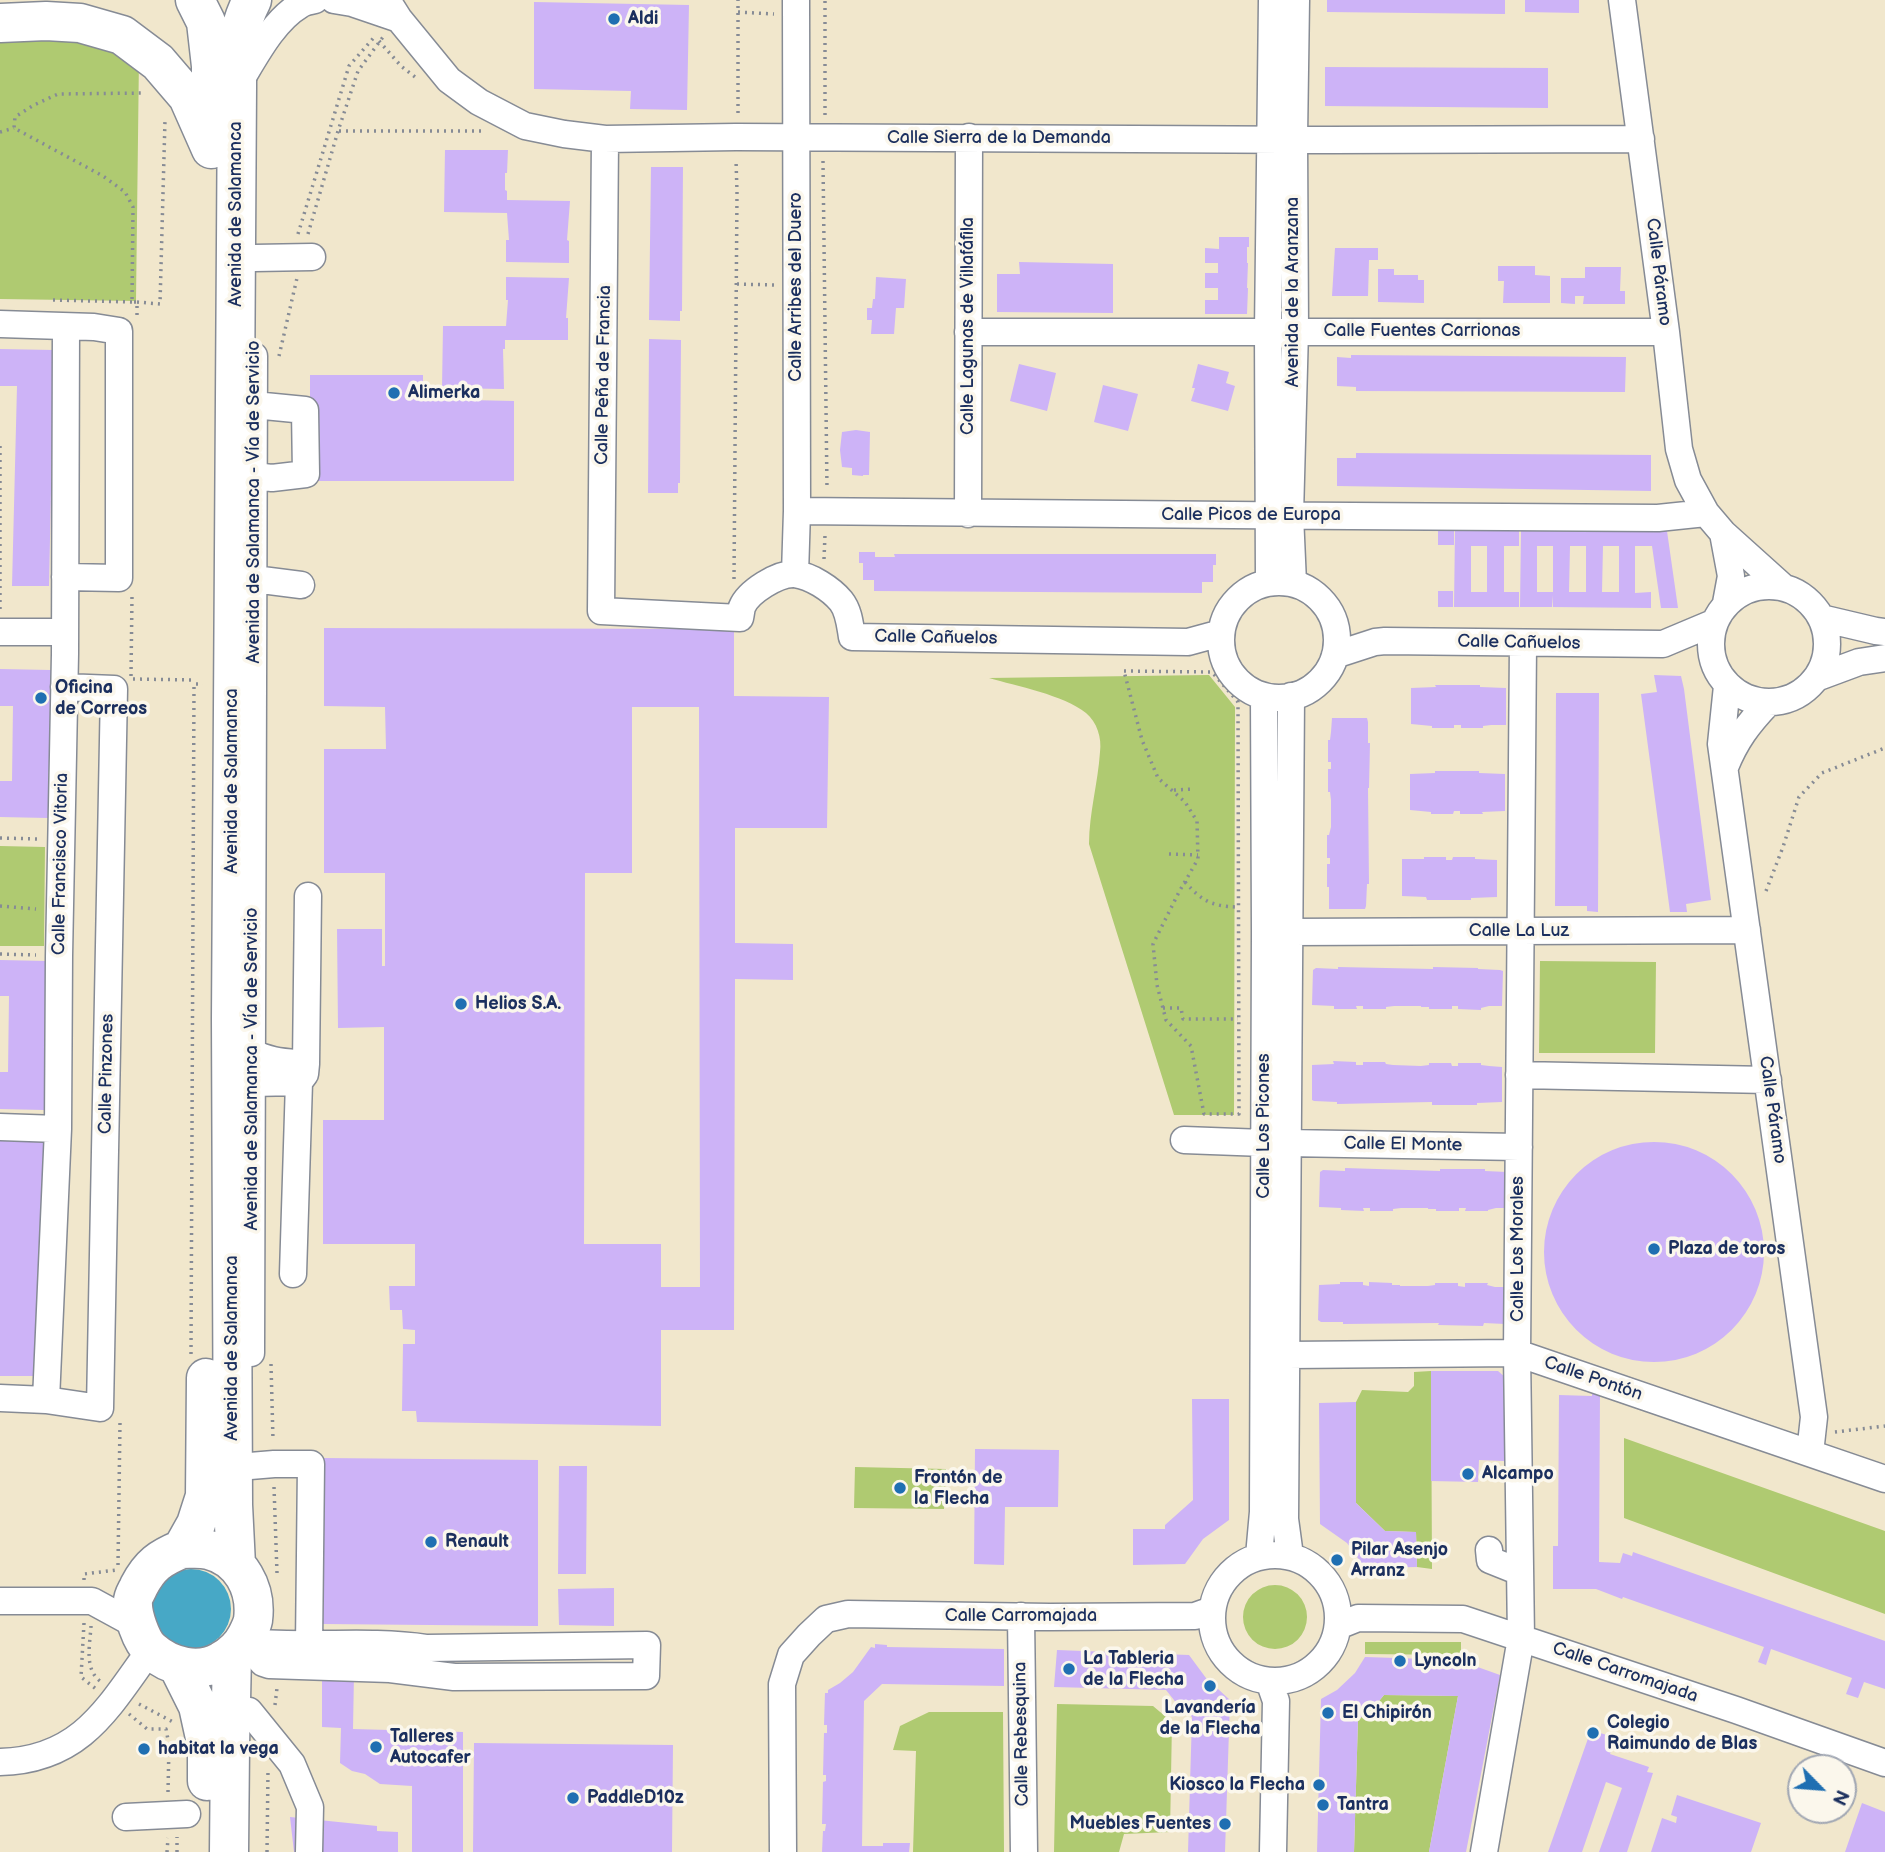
<!DOCTYPE html>
<meta charset="utf-8">
<style>
body{margin:0}
#map{position:relative;width:1885px;height:1852px;overflow:hidden;background:#f1e7cc;font-family:"Balsamiq Sans",sans-serif}
canvas{display:block}
.north{position:absolute;left:1787px;top:1754px;width:70px;height:70px;box-sizing:border-box;background:#fbf7ec;border:2px solid #a1a7b3;border-radius:50%;rotate:115deg;font-size:19px;font-weight:700;line-height:28px;text-align:center;color:#1b2f5e}
.north::after{content:'';display:block;margin:auto;width:24px;height:32px;background:#1f6fb2;clip-path:polygon(50% 0,100% 100%,50% 72%,0 100%)}
</style>
<div id="map">
<canvas width="1885" height="1852"></canvas>
<div class="north">N</div>
</div>
<script>
const ctx = document.querySelector('canvas').getContext('2d');
ctx.lineJoin = 'round';
function paint(path, color) {
  ctx.fillStyle = color;
  ctx.fill(path, 'evenodd');
}
function strokePath(path, color, width, dash) {
  ctx.strokeStyle = color;
  ctx.lineWidth = width;
  ctx.lineCap = dash ? 'butt' : 'round';
  ctx.setLineDash(dash || []);
  ctx.stroke(path);
}
function drawText(font, color, halo, rows, align = 'center') {
  ctx.font = font + ' "Balsamiq Sans",sans-serif';
  ctx.lineWidth = 7;
  ctx.setLineDash([]);
  ctx.textBaseline = 'middle';
  ctx.strokeStyle = halo;
  ctx.fillStyle = color;
  for (const [text, x, y, turn = 0] of rows) {
    ctx.save();
    ctx.translate(x, y);
    ctx.rotate((+turn || 0) * Math.PI / 180);
    ctx.textAlign = isNaN(turn) ? turn : align;
    if (halo) ctx.strokeText(text, 0, 0);
    ctx.fillText(text, 0, 0);
    ctx.restore();
  }
}
paint(new Path2D(`
 M44,27L139,56L136,301L0,299V29Z
 M1209,675L1235,707L1234,1115H1174L1089,844C1089,813 1098,783 1100,752C1102,738 1097,722 1086,713C1064,695 1016,686 989,678Z
 M0,846L45,847L44,946H0Z
 M1540,961L1656,962L1655,1053H1539Z
 M1431,1371L1432,1569L1417,1567L1416,1532L1385,1531L1356,1503V1402L1362,1390L1408,1392L1414,1386V1372Z
 M1624,1438L1885,1531V1614L1624,1518Z
 M855,1467L946,1469L944,1509L854,1508Z
 M1243 1617a32 32 0 1 1 64 0a32 32 0 1 1-64 0Z
 M1365,1642H1461V1655L1365,1654Z
 M1384,1695L1458,1696L1429,1852H1354L1358,1720L1375,1706Z
 M1057,1704L1153,1706L1172,1722L1170,1832L1124,1834L1119,1852H1054Z
 M929,1712H1003L1004,1852H913L916,1751L893,1750L900,1726Z`), '#afca71');
paint(new Path2D(`
 M151 1609a40 40 0 1 1 80 0a40 40 0 1 1-80 0Z`), '#47a8c6');
paint(new Path2D(`
 M1327,0H1505V14L1327,12Z
 M1525,0H1579V13L1525,12Z
 M534,2L689,5L687,110L630,109L631,91L534,89Z
 M1325,67L1548,68V108L1325,106Z
 M445,150H508L507,173H505V190L507,191V200L570,201L567,240L569,241V263L506,262V240H509L507,213L444,212Z
 M651,167H683L682,311H680V321L649,320Z
 M1219,237H1249V247H1247V263H1248L1247,288H1248L1247,314H1205V300H1218V288H1205V273H1218V263H1205V248L1219,249Z
 M1335,248H1378V260H1369L1368,296H1332Z
 M1019,262L1113,264V313L997,312V274H1020Z
 M1498,266H1535V275L1550,276V303H1503L1504,281H1498Z
 M1585,267H1621L1620,291H1625V304H1583L1584,296H1575V304L1561,303V278H1585Z
 M1378,269H1394V275H1418V280H1424V303L1378,302Z
 M506,277L569,278L566,318H568V340H505V349H503L504,389L442,388L443,326H506L508,300H506Z
 M876,277L906,279L904,308H896L894,334H871L872,320H867V308H872L873,299H875Z
 M649,339L681,340L680,483H678V493H648Z
 M0,349L54,350L49,586H12L17,386H0Z
 M1351,355L1626,357L1625,392L1356,391V387L1337,386V357L1351,358Z
 M1019,364L1056,373L1047,411L1010,401Z
 M1198,364L1229,372L1226,383L1235,386L1228,411L1191,401L1195,388H1192Z
 M310,375H423V399L514,401V481H310Z
 M1103,385L1138,394L1128,431L1094,422Z
 M856,430L870,432L869,475H863V476L852,475V468L842,467L840,450L842,432Z
 M1356,453L1651,455V491L1337,486V458H1356Z
 M1438,530H1454V545H1438Z
 M1455,530H1519V546H1504V592H1519V607H1454ZM1471,546H1487V592H1471Z
 M1521,530L1667,531L1678,608H1661L1652,546H1635V593L1651,592V608L1553,607L1552,595V607H1520ZM1537,546H1553V592H1537ZM1570,546H1586V592H1569ZM1603,546H1619V592H1602Z
 M859,552H875V557H895L894,554H1216V565H1213V582H1202V593L874,591V580H863V563H859Z
 M1438,591H1453V607H1438Z
 M324,628L734,629V696L829,697L827,828H735V943L793,944V980L735,979L734,1330H661V1426L417,1422L416,1411H402L403,1344H415V1330L403,1329L402,1310H390L389,1286H415V1244H323V1120H384V1027L338,1028L337,929H382V966H385V873H324V749H386L385,707L324,706ZM632,707H699L700,1287H661V1244H584L585,873H632Z
 M0,669L51,670L48,818L0,817V781H12L13,706H0Z
 M1654,675L1681,676L1684,689L1711,900L1686,904L1687,912H1670L1641,694L1657,692Z
 M1435,685H1480V687L1506,688V725H1491L1483,726V728H1461V725H1454V728H1432V726L1411,724V688L1436,687Z
 M1556,693H1599L1598,912L1587,911V906H1555Z
 M1332,718H1367L1368,722V743H1370L1369,788H1368L1369,884H1367L1366,906L1365,909H1329V887H1327V864H1330V858H1327V835H1329L1331,827V800L1330,792H1328V769H1331V762H1328V740H1330L1331,732Z
 M1435,771H1479V773L1505,774V811L1482,812L1483,814H1460V811H1454L1453,814H1431V812L1410,810V774L1435,773Z
 M1424,857H1446V860H1452L1453,857H1475V859L1497,860V897L1471,898V900H1427L1426,897L1402,896V859H1424Z
 M0,960L47,961L44,1110L0,1109V1072H8L9,996H0Z
 M1338,967L1433,969V967L1478,968V969L1500,970L1503,971L1502,1006H1489L1481,1008V1010L1458,1009V1006H1452V1009H1429V1007H1421V1006H1394L1386,1007V1009H1363V1006H1356L1357,1009H1334V1006L1312,1005L1313,970L1316,968L1338,969Z
 M1333,1061L1356,1062V1065H1363V1062H1385L1386,1064L1393,1065L1421,1066L1429,1065V1063H1451L1452,1066H1458V1063H1481V1065L1489,1066L1502,1067V1102L1477,1103V1105H1432V1102L1337,1104V1102L1314,1101L1312,1100V1065L1334,1064Z
 M0,1139L44,1140L41,1376H0Z
 M1544 1252a110 110 0 1 1 220 0a110 110 0 1 1-220 0Z
 M1345,1168L1440,1171V1169H1485V1171L1507,1172L1509,1208H1496L1488,1210V1211H1465L1466,1208H1459V1211H1436V1209H1428V1208H1401L1393,1209V1211H1370V1208H1363L1364,1211L1341,1210V1208L1319,1207L1320,1172L1323,1170L1345,1171Z
 M1340,1282H1363V1285L1369,1286V1282L1392,1283V1285H1400V1286H1428L1435,1285V1283H1458V1286L1465,1287V1283H1488L1487,1285L1495,1287H1509L1505,1324L1484,1323L1483,1326L1438,1325L1439,1323L1343,1324V1322H1321L1318,1320L1319,1285L1340,1284Z
 M1431,1371H1498L1505,1377L1504,1461L1479,1460L1478,1482L1431,1481Z
 M1592,1392H1600L1599,1562L1620,1563L1623,1553L1632,1556L1633,1552L1885,1641V1689L1864,1682L1858,1698L1846,1694L1852,1678L1771,1649L1766,1665L1758,1662L1764,1647L1623,1597L1622,1599L1596,1589H1553V1546H1558L1559,1395L1592,1396Z
 M1192,1399H1229V1520L1203,1539L1185,1564L1133,1565V1529H1165V1525L1193,1500Z
 M1356,1402V1503L1385,1531L1416,1532L1417,1567L1365,1568L1347,1543L1320,1524L1319,1403Z
 M975,1449L1059,1450L1058,1507H1005L1004,1565L974,1564Z
 M324,1458L538,1460V1626L323,1624Z
 M559,1466H587L586,1574H558Z
 M614,1588V1626L559,1625L558,1589Z
 M875,1644L887,1645V1647L1004,1649V1686L882,1684L864,1701L862,1846H883V1843H910L909,1852H822L823,1831H825L826,1824H822L823,1782L826,1781V1775H823L824,1733H827V1725H824L825,1693H828V1690L840,1683L853,1672L871,1647L875,1648Z
 M1057,1650L1189,1655L1206,1678L1230,1700L1225,1852H1188L1192,1717L1178,1705L1166,1690L1054,1687Z
 M1365,1657L1458,1660L1500,1675L1466,1852H1429L1458,1696L1384,1695L1375,1706L1358,1720L1354,1852H1317L1321,1699L1337,1690L1355,1673Z
 M322,1672L354,1674L353,1729L463,1732V1852H412V1786L380,1784L365,1774L352,1771L340,1763L341,1728L322,1727Z
 M1591,1730L1616,1738L1610,1754L1649,1767L1647,1772L1653,1773L1627,1852H1599L1622,1788L1606,1782L1582,1852H1548Z
 M474,1743L673,1745L672,1852H473Z
 M1677,1795L1761,1823L1751,1852H1651L1662,1818L1676,1823L1677,1817L1671,1815Z
 M1862,1803L1885,1812V1852H1845Z
 M290,1817L377,1826V1831L398,1832V1852H294Z`), '#cdb3f7');
const minor = new Path2D(`
 M334,0L352,3L399,19
 M387,0L399,19L449,80L479,102L525,126L564,134L605,139L736,137L1331,140L1641,139
 M1622,0L1666,332L1679,449L1688,480L1706,513L1723,533L1783,587
 M239,83C255,57 273,21 300,5C304,2 310,1 315,0
 M605,139L601,611L740,618C741,614 741,611 742,607C748,592 778,573 795,574C811,576 831,589 841,601C849,611 850,625 852,637L1188,642L1221,633
 M254,258L312,257
 M0,324L94,327L119,331V578L65,577
 M968,332H1666
 M254,476L272,478L306,474L305,410L254,405
 M797,511C1084,516 1371,515 1658,518L1706,513
 M968,514L969,137
 M1723,533L1731,576L1726,603
 M795,574L797,511L796,0
 M254,579L301,585
 M1269,582L1268,331L1272,0
 M1221 640a58 58 0 1 1 116 0a58 58 0 1 1-116 0Z
 M1293,583L1290,515L1295,330L1294,138L1296,0
 M1711 644a58 58 0 1 1 116 0a58 58 0 1 1-116 0Z
 M1821,618L1876,631L1885,632
 M0,632H65
 M1335,655L1375,642L1385,641L1663,644L1713,623
 M1816,678L1859,662L1885,658
 M1727,686L1721,744L1814,1417L1810,1453
 M1725,767C1736,740 1748,724 1768,703
 M1291,932L1747,930
 M252,1052C269,1062 287,1062 306,1064
 M1519,1075L1768,1080
 M252,1083L299,1082
 M0,1127L58,1129
 M1184,1140L1264,1143
 M1287,1143L1519,1147
 M293,1274L299,1082L305,1074L306,1064L308,896
 M251,1353L254,356
 M1288,1355L1517,1353L1885,1479
 M0,1398L46,1400L100,1408L114,689L64,687
 M46,1400L58,1129L59,956L65,654L66,327
 M250,1466L274,1464H311L309,1645
 M1489,1550L1490,1560L1520,1572
 M1212 1618a63 63 0 1 1 126 0a63 63 0 1 1-126 0Z
 M1259,1556L1263,1512L1265,933L1264,696
 M1290,1556L1285,1519L1291,696
 M0,1601H92L136,1625
 M1021,1616L1024,1852
 M1338,1626L1358,1618L1463,1619L1736,1710L1885,1763
 M244,1642C305,1648 366,1639 427,1648L647,1645L646,1676L454,1677L390,1669L269,1665L263,1663Z
 M1269,1681L1276,1701L1273,1852
 M249,1711L292,1764L310,1807L309,1852
 M0,1762C81,1760 108,1708 150,1650
 M126,1817L187,1814
 M783,1852L782,1684L791,1655L809,1635L826,1619L848,1614L1050,1617L1195,1616L1212,1610
 M1484,1852L1521,1638L1517,1353L1523,644`);
const highway = new Path2D(`
 M195,0L206,22L211,66V114
 M0,23L46,21L80,23L122,35L158,62L188,97L211,149
 M182,1549L196,1524L205,1496L206,1378
 M182,1549C191,1549 201,1548 209,1550C241,1558 257,1589 253,1620C252,1625 249,1631 247,1635C241,1647 232,1655 221,1661C199,1674 170,1667 151,1650C141,1641 132,1614 133,1601C133,1596 137,1591 139,1586C150,1565 160,1558 182,1549Z
 M236,1565L233,1505L231,1018L237,87C237,54 236,31 252,0
 M178,1666L198,1706L207,1747V1781
 M229,1852L230,1747L232,1655`);
strokePath(minor, '#868b95', 29);
strokePath(highway, '#868b95', 41);
strokePath(new Path2D(`
 M738,12L774,14
 M379,41L401,66L415,77
 M738,113V0
 M825,115V0
 M339,131H482
 M0,132L14,128
 M823,161L827,489
 M298,234L349,66L376,35
 M308,234L338,131L358,71L383,37
 M737,284L774,285
 M53,300L132,302
 M137,302L160,304L165,120
 M137,315V302H132L133,207L125,192L103,176L14,128L15,117L34,105L58,94L145,93
 M279,356L297,278
 M0,446V611
 M824,559L825,535
 M734,579L737,192L736,160
 M1124,671L1212,672L1238,702L1239,1114H1204L1191,1046L1166,1020L1157,985L1153,944L1179,892L1198,859L1197,821L1185,802L1158,778L1142,740Z
 M131,676L132,596
 M133,679L194,680
 M1174,790L1193,789
 M0,838L39,839
 M1169,854L1198,855
 M1185,882C1202,901 1211,906 1237,907
 M1766,891L1783,847L1799,797L1822,773L1885,748
 M0,906L36,909
 M0,954L36,955
 M1163,1008H1181L1183,1019H1238
 M191,1354L194,684H203
 M271,1364L273,1440
 M1835,1432L1885,1426
 M274,1487L277,1573
 M118,1565L120,1422
 M84,1580V1574L116,1570
 M84,1623L81,1677L96,1689
 M91,1626C90,1644 84,1669 100,1681
 M139,1704L173,1722
 M275,1705L277,1688
 M129,1714L147,1729H166L169,1745L176,1746
 M168,1792L169,1745
 M167,1852L168,1838
 M177,1852V1837
 M267,1852L268,1770`), '#868b95', 3.5, [2, 5]);
strokePath(minor, '#fff', 26);
strokePath(highway, '#fff', 38);
for (const [x, y, r, color] of [
 [614,19,7,"#1f6fb2"],
 [394,393,7,"#1f6fb2"],
 [41,698,7,"#1f6fb2"],
 [461,1004,7,"#1f6fb2"],
 [1654,1249,7,"#1f6fb2"],
 [1468,1474,7,"#1f6fb2"],
 [900,1488,7,"#1f6fb2"],
 [431,1542,7,"#1f6fb2"],
 [1337,1560,7,"#1f6fb2"],
 [1400,1661,7,"#1f6fb2"],
 [1069,1669,7,"#1f6fb2"],
 [1210,1686,7,"#1f6fb2"],
 [1328,1713,7,"#1f6fb2"],
 [1593,1733,7,"#1f6fb2"],
 [376,1747,7,"#1f6fb2"],
 [144,1749,7,"#1f6fb2"],
 [1319,1785,7,"#1f6fb2"],
 [573,1798,7,"#1f6fb2"],
 [1323,1805,7,"#1f6fb2"],
 [1225,1824,7,"#1f6fb2"]
]) {
  const dot = new Path2D();
  dot.arc(x, y, r, 0, 2 * Math.PI);
  ctx.fillStyle = color;
  ctx.fill(dot);
  strokePath(dot, '#fbf7ec', 2.5);
}
drawText('bold 18px', '#1b2f5e', '#fbf7ec', [
 ["Aldi",628,19],
 ["Alimerka",408,393],
 ["Oficina",55,688],
 ["de Correos",55,709],
 ["Helios S.A.",475,1004],
 ["Plaza de toros",1668,1249],
 ["Alcampo",1482,1474],
 ["Frontón de",914,1478],
 ["la Flecha",914,1499],
 ["Renault",445,1542],
 ["Pilar Asenjo",1351,1550],
 ["Arranz",1351,1571],
 ["La Tableria",1083,1659],
 ["de la Flecha",1083,1680],
 ["Lyncoln",1414,1661],
 ["Lavandería",1210,1708,"center"],
 ["de la Flecha",1210,1729,"center"],
 ["El Chipirón",1342,1713],
 ["Colegio",1607,1723],
 ["Raimundo de Blas",1607,1744],
 ["Talleres",390,1737],
 ["Autocafer",390,1758],
 ["habitat la vega",158,1749],
 ["Kiosco la Flecha",1305,1785,"right"],
 ["PaddleD10z",587,1798],
 ["Tantra",1337,1805],
 ["Muebles Fuentes",1211,1824,"right"]
], 'left');
drawText('18px', '#1b2f5e', '#fbf7ec', [
 ["Calle Sierra de la Demanda",999,138],
 ["Avenida de Salamanca",236,214,-90],
 ["Calle Páramo",1658,272,83],
 ["Calle Arribes del Duero",796,287,-90],
 ["Avenida de la Aranzana",1293,292,-90],
 ["Calle Lagunas de Villafáfila",968,326,-90],
 ["Calle Fuentes Carrionas",1422,331],
 ["Calle Peña de Francia",604,375,-89],
 ["Avenida de Salamanca - Vía de Servicio",254,502,-90],
 ["Calle Picos de Europa",1251,515],
 ["Calle Cañuelos",936,638,1],
 ["Calle Cañuelos",1519,643,1],
 ["Avenida de Salamanca",232,781,-90],
 ["Calle Francisco Vitoria",61,864,-89],
 ["Calle La Luz",1519,931],
 ["Avenida de Salamanca - Vía de Servicio",252,1069,-90],
 ["Calle Pinzones",107,1074,-89],
 ["Calle Páramo",1772,1110,82],
 ["Calle Los Picones",1264,1126,-90],
 ["Calle El Monte",1403,1145,1],
 ["Calle Los Morales",1518,1249,-90],
 ["Avenida de Salamanca",232,1348,-90],
 ["Calle Pontón",1593,1379,19],
 ["Calle Carromajada",1021,1616],
 ["Calle Carromajada",1625,1673,19],
 ["Calle Rebesquina",1022,1734,-91]
]);
</script>
